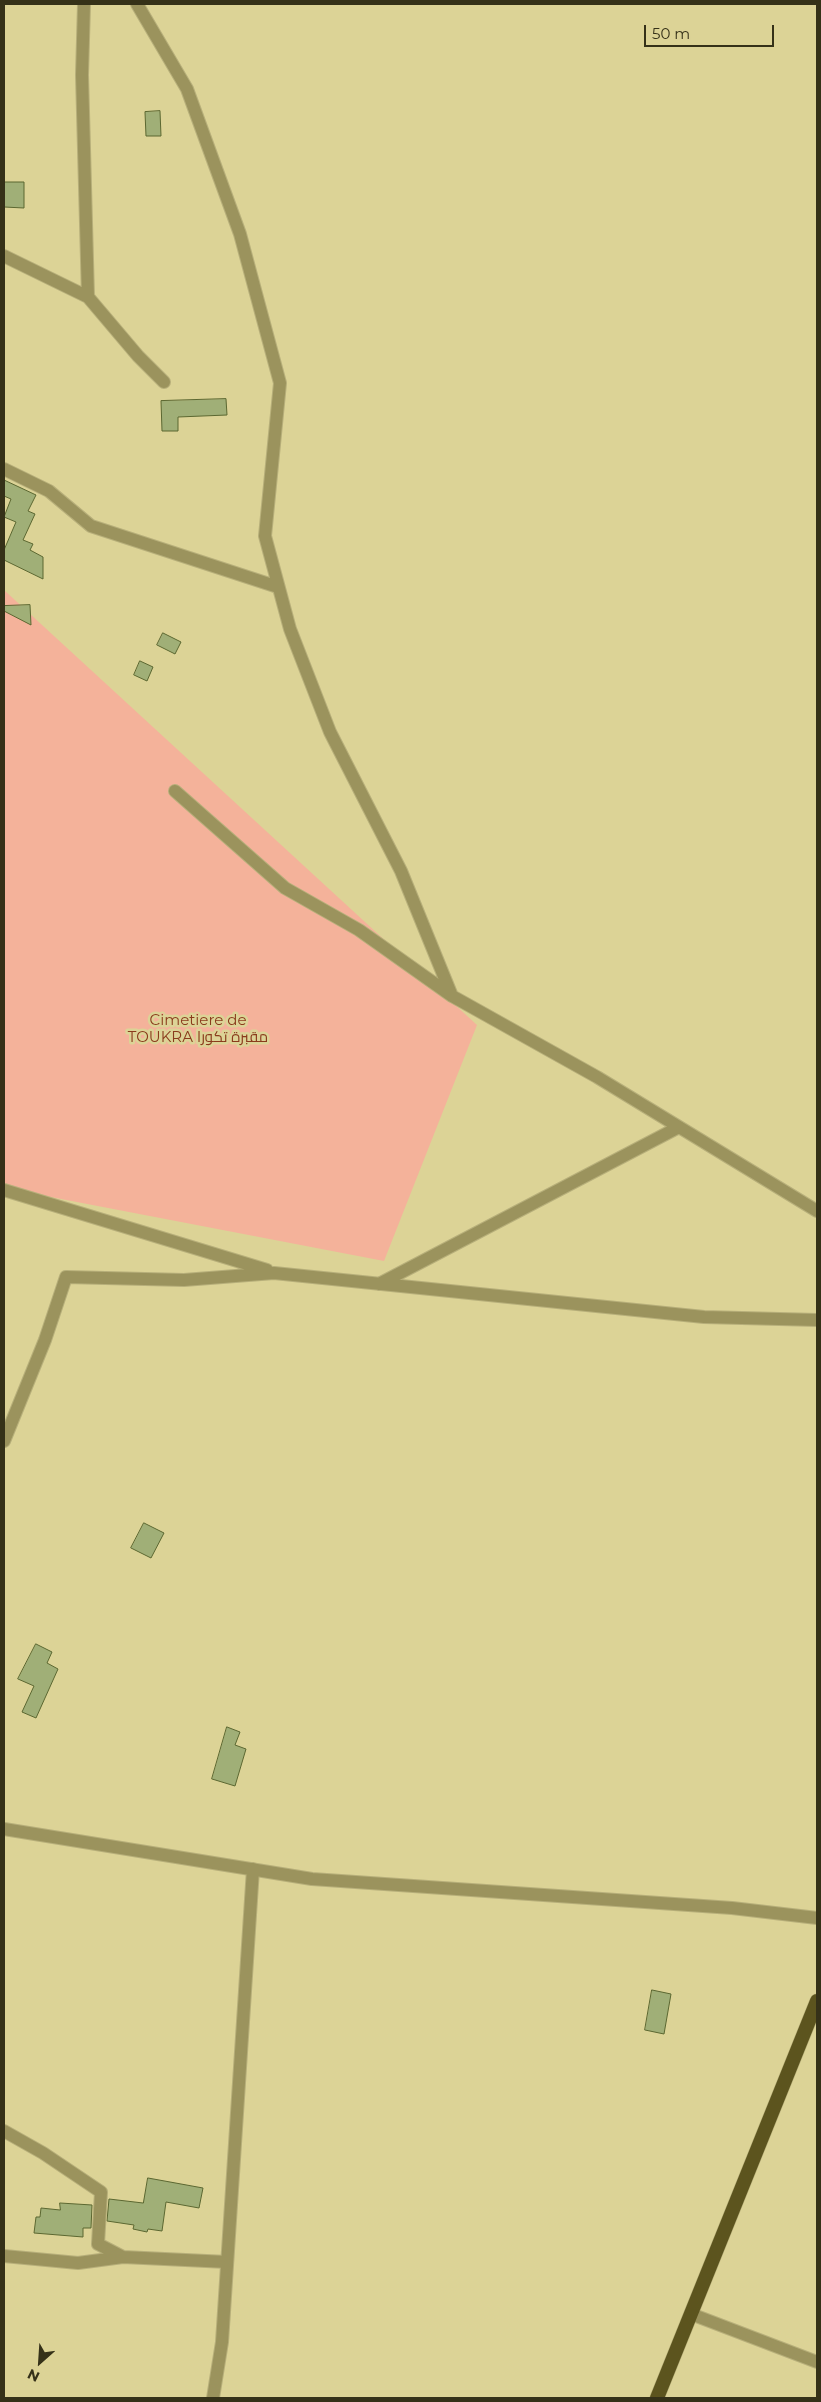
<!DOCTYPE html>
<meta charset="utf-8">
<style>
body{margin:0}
#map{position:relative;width:821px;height:2402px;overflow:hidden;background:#dcd396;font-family:Montserrat,sans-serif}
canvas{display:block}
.frame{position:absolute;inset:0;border:5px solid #353118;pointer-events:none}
.north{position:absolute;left:15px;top:2337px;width:50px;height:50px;-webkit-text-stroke:4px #dcd396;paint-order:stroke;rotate:206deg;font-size:14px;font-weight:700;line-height:20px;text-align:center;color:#353118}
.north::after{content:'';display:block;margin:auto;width:18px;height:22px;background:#353118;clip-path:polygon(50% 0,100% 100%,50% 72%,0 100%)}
.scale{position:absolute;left:644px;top:25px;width:130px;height:22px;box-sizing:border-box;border:2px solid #353118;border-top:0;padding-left:6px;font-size:15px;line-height:18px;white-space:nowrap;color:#353118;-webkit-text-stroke:4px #dcd396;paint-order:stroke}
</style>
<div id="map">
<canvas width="821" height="2402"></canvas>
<div class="frame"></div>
<div class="north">N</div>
<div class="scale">50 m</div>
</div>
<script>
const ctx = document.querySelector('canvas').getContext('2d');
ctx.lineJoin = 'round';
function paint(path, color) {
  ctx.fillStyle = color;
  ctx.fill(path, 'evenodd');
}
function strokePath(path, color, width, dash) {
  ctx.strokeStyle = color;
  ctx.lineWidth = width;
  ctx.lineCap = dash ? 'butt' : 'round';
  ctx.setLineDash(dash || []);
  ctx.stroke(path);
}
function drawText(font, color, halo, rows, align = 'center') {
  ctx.font = font + ' Montserrat,Cairo,sans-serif';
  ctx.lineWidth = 5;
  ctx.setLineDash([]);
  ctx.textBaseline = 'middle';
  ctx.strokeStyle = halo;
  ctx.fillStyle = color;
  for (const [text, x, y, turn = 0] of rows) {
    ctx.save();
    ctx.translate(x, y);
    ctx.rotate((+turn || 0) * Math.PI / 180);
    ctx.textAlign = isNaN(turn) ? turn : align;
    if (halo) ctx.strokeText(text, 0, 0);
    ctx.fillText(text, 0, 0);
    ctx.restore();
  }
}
paint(new Path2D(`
 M4,590L477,1025L384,1261L4,1188Z`), '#f4b29a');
const building = new Path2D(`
 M160,111L161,136H146L145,112Z
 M4,182H24V208L4,207Z
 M226,399L227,415L178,417V431H162L161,401Z
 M4,480L36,495L28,511L35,514L23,540L33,544L30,550L43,557V579L4,560V550L16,522L4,517L11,499L4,496Z
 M30,605L31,625L4,611V606Z
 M163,633L181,642L175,654L157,645Z
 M140,661L153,667L147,681L134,675Z
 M144,1523L164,1533L151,1558L131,1548Z
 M36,1644L52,1652L47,1663L58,1669L36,1718L22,1712L34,1686L18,1679Z
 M227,1727L240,1732L235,1745L246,1749L235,1786L212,1779Z
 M652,1990L671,1994L664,2034L645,2030Z
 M148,2178L203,2188L199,2208L166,2202L162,2231L148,2229L147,2232L133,2229L134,2225L107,2221L109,2199L143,2203Z
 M60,2203L92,2205L91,2228H83V2237L34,2233L36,2217H40L41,2208L60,2210Z`);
paint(building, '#a0af77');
strokePath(building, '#5b6731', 1);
const minor = new Path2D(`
 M84,4L82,75L88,297
 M137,4L187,89L240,234L280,383L265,536L290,629L330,732L401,871L452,996
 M4,256L88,297L138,356L164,382
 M4,469L49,491L91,526L278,587
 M175,791L285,888L359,930L452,996L597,1077L817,1211
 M4,1190L267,1270
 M379,1284L679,1127
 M4,1441L45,1340L66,1277L184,1280L274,1273L704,1317L817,1320
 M4,1829L312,1879L732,1908L817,1918
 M4,2131L43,2153L101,2192L98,2244L123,2257L227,2262
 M4,2256L78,2263L123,2257
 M691,2314L817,2362
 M213,2398L222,2342L253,1869`);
const trunk = new Path2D(`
 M657,2398L817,2001`);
strokePath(minor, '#b7af7a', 14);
strokePath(trunk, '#b7af7a', 15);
strokePath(minor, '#9b935d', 12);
strokePath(trunk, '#5c541e', 14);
drawText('15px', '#8a3b1c', '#dcd396', [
 ["Cimetiere de",198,1021],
 ["TOUKRA مقبرة تكورا",198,1038]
]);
</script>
